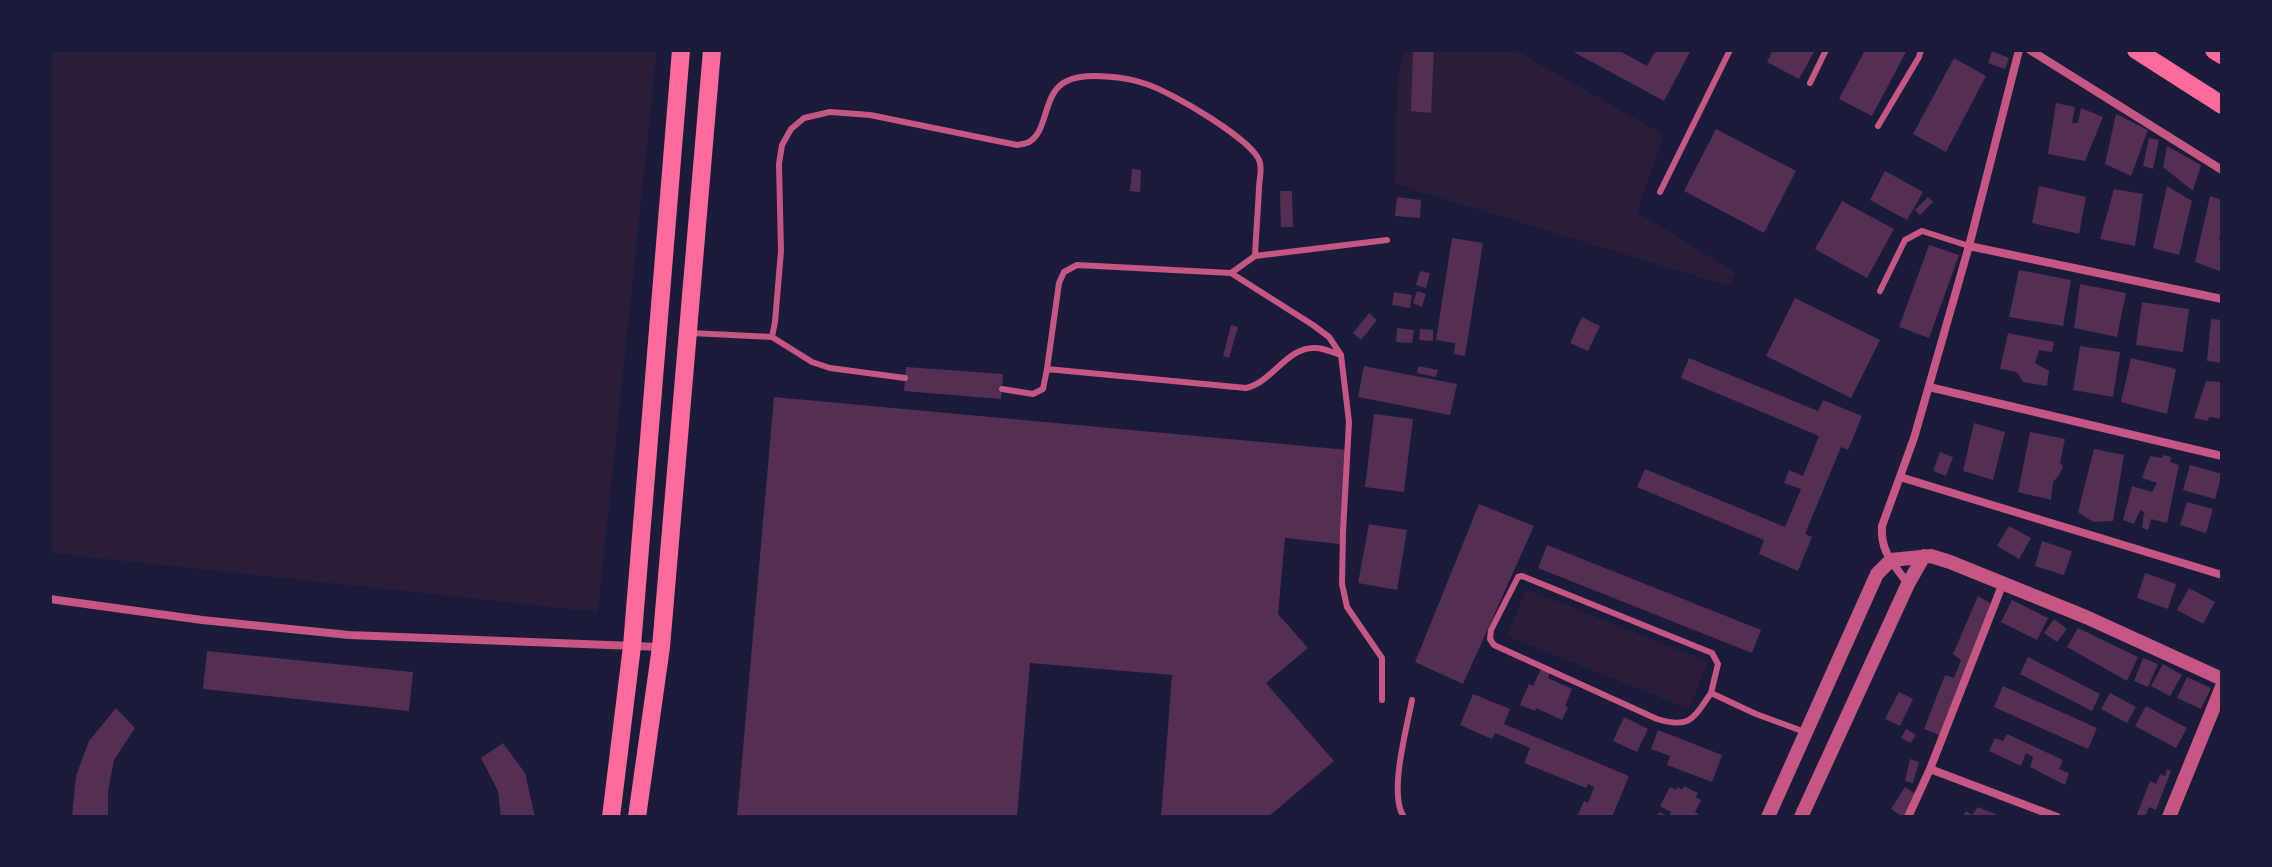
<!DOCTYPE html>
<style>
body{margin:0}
#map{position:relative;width:2272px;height:867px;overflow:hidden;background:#1b1b3a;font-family:"DejaVu Sans",sans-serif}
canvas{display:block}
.frame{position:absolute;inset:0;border:52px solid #1b1b3a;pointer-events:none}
</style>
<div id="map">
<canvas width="2272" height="867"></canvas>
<div class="frame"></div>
</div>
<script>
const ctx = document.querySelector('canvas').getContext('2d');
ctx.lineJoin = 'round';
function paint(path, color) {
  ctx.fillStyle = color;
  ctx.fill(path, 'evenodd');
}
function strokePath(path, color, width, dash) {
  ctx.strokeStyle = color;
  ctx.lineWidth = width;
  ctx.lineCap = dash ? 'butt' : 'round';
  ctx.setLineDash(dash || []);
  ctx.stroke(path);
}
paint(new Path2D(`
 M50,50H657L598,612L50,553Z
 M1404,50H1515L1664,135L1637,212L1736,273L1728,286L1395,184L1397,85Z
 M1526,589L1708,662L1689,709L1507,636Z`), '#2a1e3b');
paint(new Path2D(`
 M1413,50H1434L1431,113L1411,111Z
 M1570,50H1618L1647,66L1656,50H1691L1664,101Z
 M1773,50H1815L1799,79L1767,62Z
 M1865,50H1907L1872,116L1839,99Z
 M1992,51L2009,58L2005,69L1988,63Z
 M1954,58L1986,76L1946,152L1913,134Z
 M2056,103L2075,107L2072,123H2078L2081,108L2103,117L2085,161L2048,154Z
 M2116,114L2148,130L2131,176L2105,164Z
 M1716,129L1796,171L1764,233L1684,191Z
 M2149,138L2159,140L2153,169L2143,166Z
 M2167,146L2201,165L2193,191L2163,167Z
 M1132,169L1141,170L1140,192L1130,191Z
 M1885,171L1923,192L1907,220L1870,200Z
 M2039,186L2086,197L2079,234L2032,223Z
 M2167,186L2192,201L2179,255L2153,248Z
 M2114,189L2143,194L2135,246L2100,239Z
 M1280,191H1292L1293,227H1281Z
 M2210,196L2222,200V227L2219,239L2222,241V272L2195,262Z
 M1397,197L1421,200L1420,218L1395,216Z
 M1928,197L1933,202L1920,215L1915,210Z
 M1842,201L1894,229L1867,278L1815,249Z
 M1452,238L1483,243L1465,356L1454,354L1455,343L1436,340Z
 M1929,245L1959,255L1929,338L1899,327Z
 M2019,270L2071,280L2063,326L2009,317Z
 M1420,271L1430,273L1426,288L1416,285Z
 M2080,284L2126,293L2117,337L2074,328Z
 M1417,291L1426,294L1422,307L1413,303Z
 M1394,292L1412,295L1410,308L1392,305Z
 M1795,298L1880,340L1851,398L1766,356Z
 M2142,302L2189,309L2183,352L2136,345Z
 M1369,313L1377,320L1361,340L1353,333Z
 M1582,317L1600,326L1588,351L1570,343Z
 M2211,319L2222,320V363L2207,361Z
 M1231,325L1238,327L1229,358L1223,356Z
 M1397,328L1414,330L1412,343L1396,342Z
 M1420,329L1433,330V341L1419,340Z
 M2008,333L2054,342L2052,352L2039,350L2035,363L2049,371L2047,386L2023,382L2017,372L2000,369Z
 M2080,346L2120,352L2113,397L2073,390Z
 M1689,358L1818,411L1823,400L1862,416L1848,450L1841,447L1805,534L1812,537L1798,571L1759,554L1764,540L1637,487L1645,469L1785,527L1801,489L1784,483L1789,470L1803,476L1819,436L1681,378Z
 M2131,358L2176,369L2167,414L2121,402Z
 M1364,366L1457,384L1450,415L1358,397Z
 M1418,366L1438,370L1436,377L1417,373Z
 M906,367L1003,374L1001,399L904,391Z
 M2206,381L2222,382V419L2209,417L2208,421L2194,418Z
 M774,397L1348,450L1340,544L1285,538L1278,614L1308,648L1266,683L1334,761L1268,817H1161L1172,675L1030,663L1017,817H737Z
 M1374,414L1413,419L1404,492L1365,487Z
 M1974,423L2005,432L1993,480L1963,471Z
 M2030,432L2065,439L2060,463L2063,466L2060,474L2053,482L2051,500L2018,492Z
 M2094,449L2124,455L2113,521L2093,522L2078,512Z
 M1940,452L1953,457L1946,476L1933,471Z
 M2164,455L2171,457L2170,462L2179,465L2167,523L2151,519L2148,530L2142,528L2144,512L2140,510L2134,524L2123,520L2132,486L2152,492L2157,483L2142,478L2150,456L2162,458Z
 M2190,465L2222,474L2215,499L2183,490Z
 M2187,502L2213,509L2206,533L2180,525Z
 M1479,504L1534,526L1463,684L1415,662Z
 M1369,524L1407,530L1397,590L1358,583Z
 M2009,526L2031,538L2019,559L1997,546Z
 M2042,541L2072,551L2064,575L2035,566Z
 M1547,545L1761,630L1752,653L1538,568Z
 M2145,573L2176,584L2168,609L2137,598Z
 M2189,588L2215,602L2203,624L2177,610Z
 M1978,596L1992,604L1939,735L1924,729L1945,675L1954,678L1961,660L1953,654Z
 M2012,600L2048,618L2037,640L2001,622Z
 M2054,619L2067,629L2057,642L2044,633Z
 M2078,628L2138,657L2127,681L2067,647Z
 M207,651L413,672L409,711L203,689Z
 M2028,657L2100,694L2092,711L2020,674Z
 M2143,658L2158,664L2148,687L2134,681Z
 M2163,664L2182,675L2170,696L2151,686Z
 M1541,669L1550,673L1548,678L1572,689L1565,706L1568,707L1562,720L1536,708L1535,711L1520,705L1529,684L1533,686Z
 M2187,677L2211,688L2201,709L2177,698Z
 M2003,686L2097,728L2088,749L1994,707Z
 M1899,692L1913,699L1900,726L1885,719Z
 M2110,693L2136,707L2127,723L2101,709Z
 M1473,694L1510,709L1504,724L1629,776L1612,817H1577L1584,801L1588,803L1594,787L1588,784L1586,788L1524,763L1530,748L1495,733L1492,739L1460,725Z
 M2146,706L2187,728L2176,748L2135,726Z
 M116,708L135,728L114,760L108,791V817H72L76,776L89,741Z
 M1624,717L1648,729L1637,752L1613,741Z
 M1906,729L1916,735L1911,743L1901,738Z
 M1658,730L1722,755L1712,782L1667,765L1670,756L1651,749Z
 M2007,734L2063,760L2059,769L2069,773L2065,785L2030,767L2033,757L2026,753L2021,766L1989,751L1995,738L2003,741Z
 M503,743L525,773L535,817H501L498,791L481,758Z
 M1910,759L1919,762L1913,783L1905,781Z
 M2167,769L2171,771L2156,810L2149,807L2145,817H2136L2150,781L2156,784L2160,774L2165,776Z
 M1684,786L1698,793L1696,797L1701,800L1695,812L1698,814L1697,817H1657L1659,812L1669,817L1671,812L1660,806L1670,787L1676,790L1678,787L1682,790Z
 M1905,787L1920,797L1906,817H1903L1891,809Z
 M1978,807L2002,817H1963L1966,811L1972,815Z`), '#542f53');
strokePath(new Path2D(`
 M1810,83L1826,50
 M1878,126L1919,57L1921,50
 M1660,192L1730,50
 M1255,256L1387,240
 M1231,273L1313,325L1329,337L1341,355
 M1880,291L1905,240L1922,231L1969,246
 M691,333L772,337L775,322L781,251L779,164L782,145L791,129L804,118L830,112L870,115L1017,145C1021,144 1026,144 1029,142C1049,131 1042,92 1067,81C1085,72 1127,77 1146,84C1169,91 1256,141 1260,163C1262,171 1259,181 1259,188C1258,211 1256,233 1255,256L1231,273L1077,265L1064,272L1059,283L1047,369
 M772,337L812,362L830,368L905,378
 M1002,389L1033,394L1043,389L1047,369L1246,388C1273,382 1287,346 1316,348C1324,348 1333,353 1341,355L1349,422L1343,532L1342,584L1347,607L1382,658V700
 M1711,693L1718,664L1712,653L1522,576L1518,577L1491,630L1490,639L1494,645L1657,719C1690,729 1693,719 1711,693L1756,714L1805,732
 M1404,817C1388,795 1407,727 1412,700`), '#c65784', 6);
strokePath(new Path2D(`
 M2030,50L2222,170
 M1969,246L2222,299
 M1929,387L2222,456
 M1900,477L2222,575
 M1908,584C1894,564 1880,552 1882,526L1914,438L1969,246L2019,50
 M50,599L202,620L349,635L661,647
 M1930,769L2057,817
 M1908,817L1930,769L2003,583`), '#c65784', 8);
strokePath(new Path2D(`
 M1768,817L1877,574L1891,560L1931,556L1950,562L2086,617L2222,679
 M1801,817L1908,584L1924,556
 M2169,817L2222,687`), '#c65784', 14);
strokePath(new Path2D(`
 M2136,50L2222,105
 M2214,50L2222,55
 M611,817L632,646L681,50
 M637,817L661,647L712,50`), '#ff6b9d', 18);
</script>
